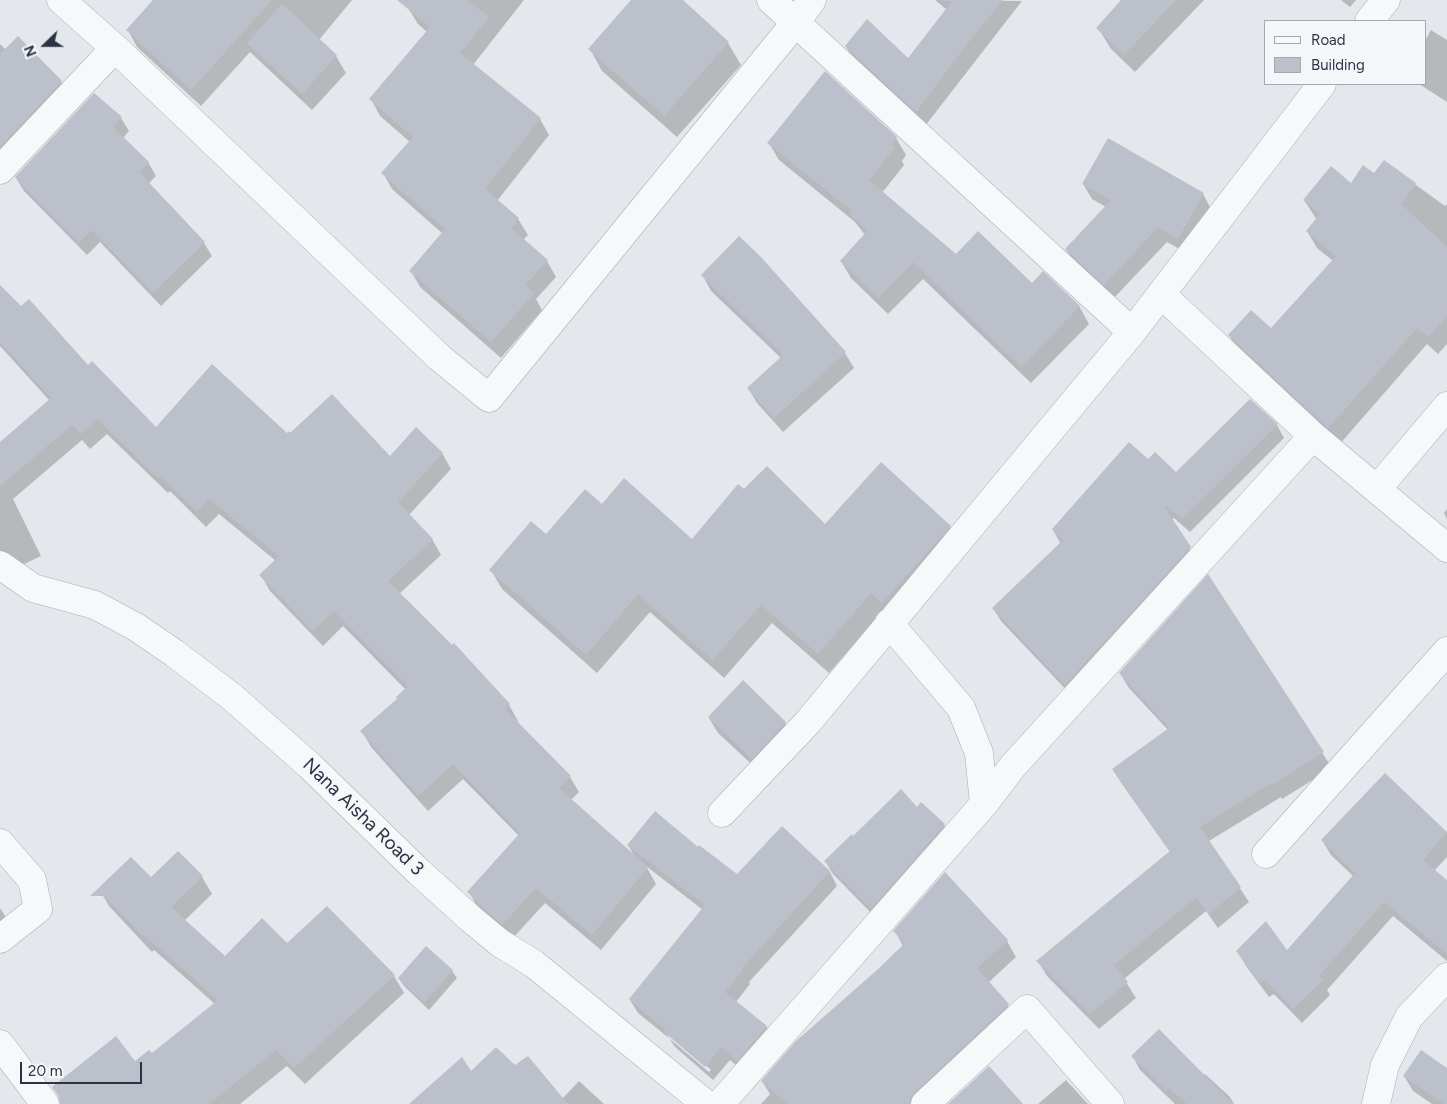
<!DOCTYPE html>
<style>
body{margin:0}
#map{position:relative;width:1447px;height:1104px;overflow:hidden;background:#e4e7ec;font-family:Figtree,sans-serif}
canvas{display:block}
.legend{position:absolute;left:1264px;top:20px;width:162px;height:65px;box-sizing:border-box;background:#f4f6f9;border:1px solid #a4a8b1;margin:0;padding:6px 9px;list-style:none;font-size:15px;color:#2b3445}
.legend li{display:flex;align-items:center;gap:10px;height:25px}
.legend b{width:25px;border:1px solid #a4a8b1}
.north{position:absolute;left:20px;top:20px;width:50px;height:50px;-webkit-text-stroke:4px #f4f6f9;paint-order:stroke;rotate:248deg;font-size:14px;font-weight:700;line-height:20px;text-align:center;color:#2b3445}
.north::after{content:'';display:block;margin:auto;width:18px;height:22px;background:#2b3445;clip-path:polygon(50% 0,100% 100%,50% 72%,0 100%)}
.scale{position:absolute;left:20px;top:1062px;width:122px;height:22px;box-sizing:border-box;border:2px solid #2b3445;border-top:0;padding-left:6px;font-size:15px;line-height:18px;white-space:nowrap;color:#2b3445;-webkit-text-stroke:4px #f4f6f9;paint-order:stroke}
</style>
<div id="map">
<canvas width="1447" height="1104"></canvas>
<ul class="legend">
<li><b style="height:6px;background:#f7f8fa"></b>Road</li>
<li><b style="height:14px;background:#bbc0ca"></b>Building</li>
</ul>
<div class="north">N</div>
<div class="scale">20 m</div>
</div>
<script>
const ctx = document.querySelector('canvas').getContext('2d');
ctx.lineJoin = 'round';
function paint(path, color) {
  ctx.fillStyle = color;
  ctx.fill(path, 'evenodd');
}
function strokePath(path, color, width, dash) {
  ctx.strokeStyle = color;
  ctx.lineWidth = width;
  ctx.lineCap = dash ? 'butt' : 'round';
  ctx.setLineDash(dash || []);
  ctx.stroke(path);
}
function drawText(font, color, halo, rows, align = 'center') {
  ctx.font = font + ' Figtree,sans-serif';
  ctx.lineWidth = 4;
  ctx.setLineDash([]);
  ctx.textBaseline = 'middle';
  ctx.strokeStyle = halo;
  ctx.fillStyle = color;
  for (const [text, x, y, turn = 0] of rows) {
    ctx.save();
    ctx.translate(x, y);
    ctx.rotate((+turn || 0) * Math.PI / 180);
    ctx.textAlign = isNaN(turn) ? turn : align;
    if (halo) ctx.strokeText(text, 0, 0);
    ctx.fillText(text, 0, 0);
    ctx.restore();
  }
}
paint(new Path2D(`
 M155,0H352L319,40L336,56L346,73L312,110L250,52L201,106L137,47L128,30Z
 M415,0H524L473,65L540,119L549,135L497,201L518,219L528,235L523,240L547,261L556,277L536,299L542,310L501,358L420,287L411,271L443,234L392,189L383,173L410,142L380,116L371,99L427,32L418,24L408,8Z
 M633,0H681L728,43L741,65L677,137L602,71L590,49Z
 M935,0L1022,1L925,126L855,61L846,47L908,60L947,10Z
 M1124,0H1204L1135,72L1111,49L1100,31Z
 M1341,0H1356L1350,7Z
 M1431,30L1447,40V102L1419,84H1426V39Z
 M18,38L61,82L74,104L0,182V44L6,50Z
 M121,118L129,131L123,138L148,162L156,176L148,184L204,243L212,256L161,306L100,242L87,255L24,191L16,178Z
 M896,138L906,155L902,161L904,165L882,193L956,255L1032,285L1079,306L1089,324L1031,383L923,279L888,314L851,278L841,261L865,235L855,222L779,160L769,143Z
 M1384,162L1445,206L1447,204V344L1438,354L1427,344L1339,445L1240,353L1229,335L1271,330L1333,261L1317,248L1307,231L1317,220L1304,200L1351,185L1374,175Z
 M1083,184L1203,194L1211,209L1187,253L1167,242L1113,299L1075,264L1066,249L1106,207L1092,199Z
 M760,258L845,353L854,368L783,432L757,403L748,388L781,358L711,291L703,276Z
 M0,287L21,308L156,429L287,435L390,458L442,453L451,469L409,515L432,539L441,555L399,594L509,705L518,721L516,722L570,777L579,792L571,800L635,857L628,845L698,849L737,876L782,828L830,872L837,886L749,982L750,984L736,1002L767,1027L774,1041L746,1074L730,1060L713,1080L674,1046L670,1039L638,1013L630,1000L703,910L646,866L656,884L601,950L545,903L512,939L478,908L469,892L519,836L463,779L428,811L371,747L362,731L398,699L406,690L343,626L323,646L270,591L261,575L276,561L219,514L206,527L170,491L168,493L107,434L90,449L82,440L13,499L41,556L18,567L0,552V444L50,401L0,346ZM666,1032L711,1070L709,1072L669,1038Z
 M1277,425L1284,438L1190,532L1174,518L1171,520L1197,561L1073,697L1001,621L993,608L1061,544L1053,530L1148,460L1176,474Z
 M744,491L825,526L950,527L960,546L883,611L829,673L772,623L724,678L650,612L597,673L502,589L491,570L546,536L602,506L692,540Z
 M1447,509V519L1444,513Z
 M1208,576L1332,768L1282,799L1281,797L1209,841L1249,902L1218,928L1206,911L1124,979L1136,998L1099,1029L1047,976L1038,961L1170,852L1122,784L1113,770L1168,730L1129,688L1120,673Z
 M743,682L785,723L794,738L761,773L718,733L709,718Z
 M1385,775L1447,833V857L1434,871L1447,882V961L1393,916L1327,990L1330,995L1302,1023L1274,994L1269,997L1246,966L1238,952H1287L1354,877L1331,855L1322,840Z
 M921,804L944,825L952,838L879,921L833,874L825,861L853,838L917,809Z
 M178,852L202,877L212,894L184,921L226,958L287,945L394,976L404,993L305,1084L287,1066L240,1104H63L54,1087L135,1062L152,1055L215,1004L154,950L152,952L109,906L99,889L151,879Z
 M0,908L13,928L0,939Z
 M895,931L1007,941L1016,957L988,983L1008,1005L1017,1022L929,1104H761L770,1094L762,1081L903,946Z
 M426,948L452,971L457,978L429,1010L404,986L399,979Z
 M1133,1057L1203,1076L1205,1074L1230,1097L1234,1104H1175L1140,1070Z
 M515,1067L562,1099L579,1081L604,1104H411L471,1073Z
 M1447,1070V1104H1432L1413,1091L1404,1076Z
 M1066,1080L1088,1104H1038Z`), '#0003');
paint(new Path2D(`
 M153,0H272L191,90L126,30Z
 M397,0H467L489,17L460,53L541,118L485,189L519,218L511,228L548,260L525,285L534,293L491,342L409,271L445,229L381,173L413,137L369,99L430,27Z
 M631,0H683L729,42L664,116L588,49Z
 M953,0H1003L963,49L916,112L845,46L867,19L908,58Z
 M1121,0H1176L1124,55L1096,28Z
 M282,4L337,55L302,94L247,43Z
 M18,36L62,81L0,147V54Z
 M825,71L897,137L892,144L895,147L869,180L956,254L978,231L1032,283L1043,271L1080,306L1021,367L913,262L878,298L840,261L868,230L850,215L852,211L767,143Z
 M94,93L122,117L113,127L149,162L139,172L205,242L153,293L92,230L78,243L15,177Z
 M1108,138L1204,193L1178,239L1158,227L1104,285L1065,249L1111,200L1082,184Z
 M1384,160L1416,183L1401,204L1447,247V316L1428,337L1417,328L1328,428L1228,335L1251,310L1271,328L1336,256L1306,231L1320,214L1303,200L1331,166L1351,183L1363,165L1374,173Z
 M739,236L761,257L846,352L774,418L747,388L783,355L701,275Z
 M0,285L21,306L29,299L88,365L92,361L156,427L212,364L287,433L289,431L290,433L332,394L390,456L416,427L443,453L398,502L433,539L388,581L452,645L454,643L510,704L505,709L571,776L559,788L648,867L592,935L536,888L502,925L467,892L520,833L453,764L418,796L360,731L397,699L396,697L408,686L334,611L313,631L259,575L279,556L209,499L197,512L160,476L158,478L97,419L81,434L72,425L0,486V442L51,398L0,342Z
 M1250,399L1278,424L1182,519L1165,505L1164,506L1191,547L1065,685L992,608L1063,540L1052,529L1129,442L1148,459L1155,452L1176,472Z
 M881,462L951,526L882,603L871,593L818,654L761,605L712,660L638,594L586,655L489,570L531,521L546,534L585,489L602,504L624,478L692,539L738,484L744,489L767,466L825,524Z
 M1208,574L1324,752L1272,785L1271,783L1200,827L1241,887L1209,914L1196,897L1114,965L1128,982L1090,1014L1036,961L1170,851L1112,769L1169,728L1119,673Z
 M743,680L786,722L752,759L708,717Z
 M1385,773L1447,832L1423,860L1447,880V954L1384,902L1319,976L1323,980L1293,1009L1265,980L1260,983L1236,951L1266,921L1287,950L1355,873L1321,840Z
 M901,789L917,807L921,802L945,824L871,909L824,861L852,834L853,836Z
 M655,811L698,847L699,845L737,874L782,826L830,871L742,968L743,970L725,992L767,1026L737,1061L721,1047L705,1067L664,1032L666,1030L629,999L705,905L627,845Z
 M178,851L203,876L171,907L225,956L262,918L287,943L327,906L395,975L294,1068L276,1050L209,1104H60L58,1095L52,1087L116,1036L135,1061L149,1050L152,1053L218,1000L143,934L142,935L104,896H90L131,857L151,877Z
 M945,872L1008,940L977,968L1009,1004L914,1093L910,1099V1104H788L761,1081L795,1042L877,970L905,943L893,931Z
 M426,946L453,970L424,1003L398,978Z
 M1159,1029L1233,1104H1187L1169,1088L1166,1091L1131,1056Z
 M496,1047L515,1065L528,1056L568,1104H409L462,1057L471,1071Z
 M1421,1050L1447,1068V1104H1444L1403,1076Z
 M989,1066L1023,1104H948Z`), '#bbc0ca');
const street = new Path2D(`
 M61,0L115,48L440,358L489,398L796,22L812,0
 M771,0L1132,332
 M1369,21L1386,0
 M0,170L115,48
 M1161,294L1313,436L1447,548
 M1377,489L1447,406
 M0,565L33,588L95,605L136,627L174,653L232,697L310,766L419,872L471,919L500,943L534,964L706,1104
 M889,623L961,708L979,753L984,804
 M722,813L808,722L1132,332L1322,84
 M0,843L32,880L38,909L0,939
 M1266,854L1447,651
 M0,1044L45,1104
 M720,1104L984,804L1013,766L1313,436
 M925,1104L1027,1009L1110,1104
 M1376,1104L1385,1065L1409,1017L1447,977`);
strokePath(street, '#a9aeb7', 29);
strokePath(street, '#f7f8fa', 28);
drawText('19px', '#2b3445', '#f4f6f9', [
 ["Nana Aisha Road 3",363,817,44]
]);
</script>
